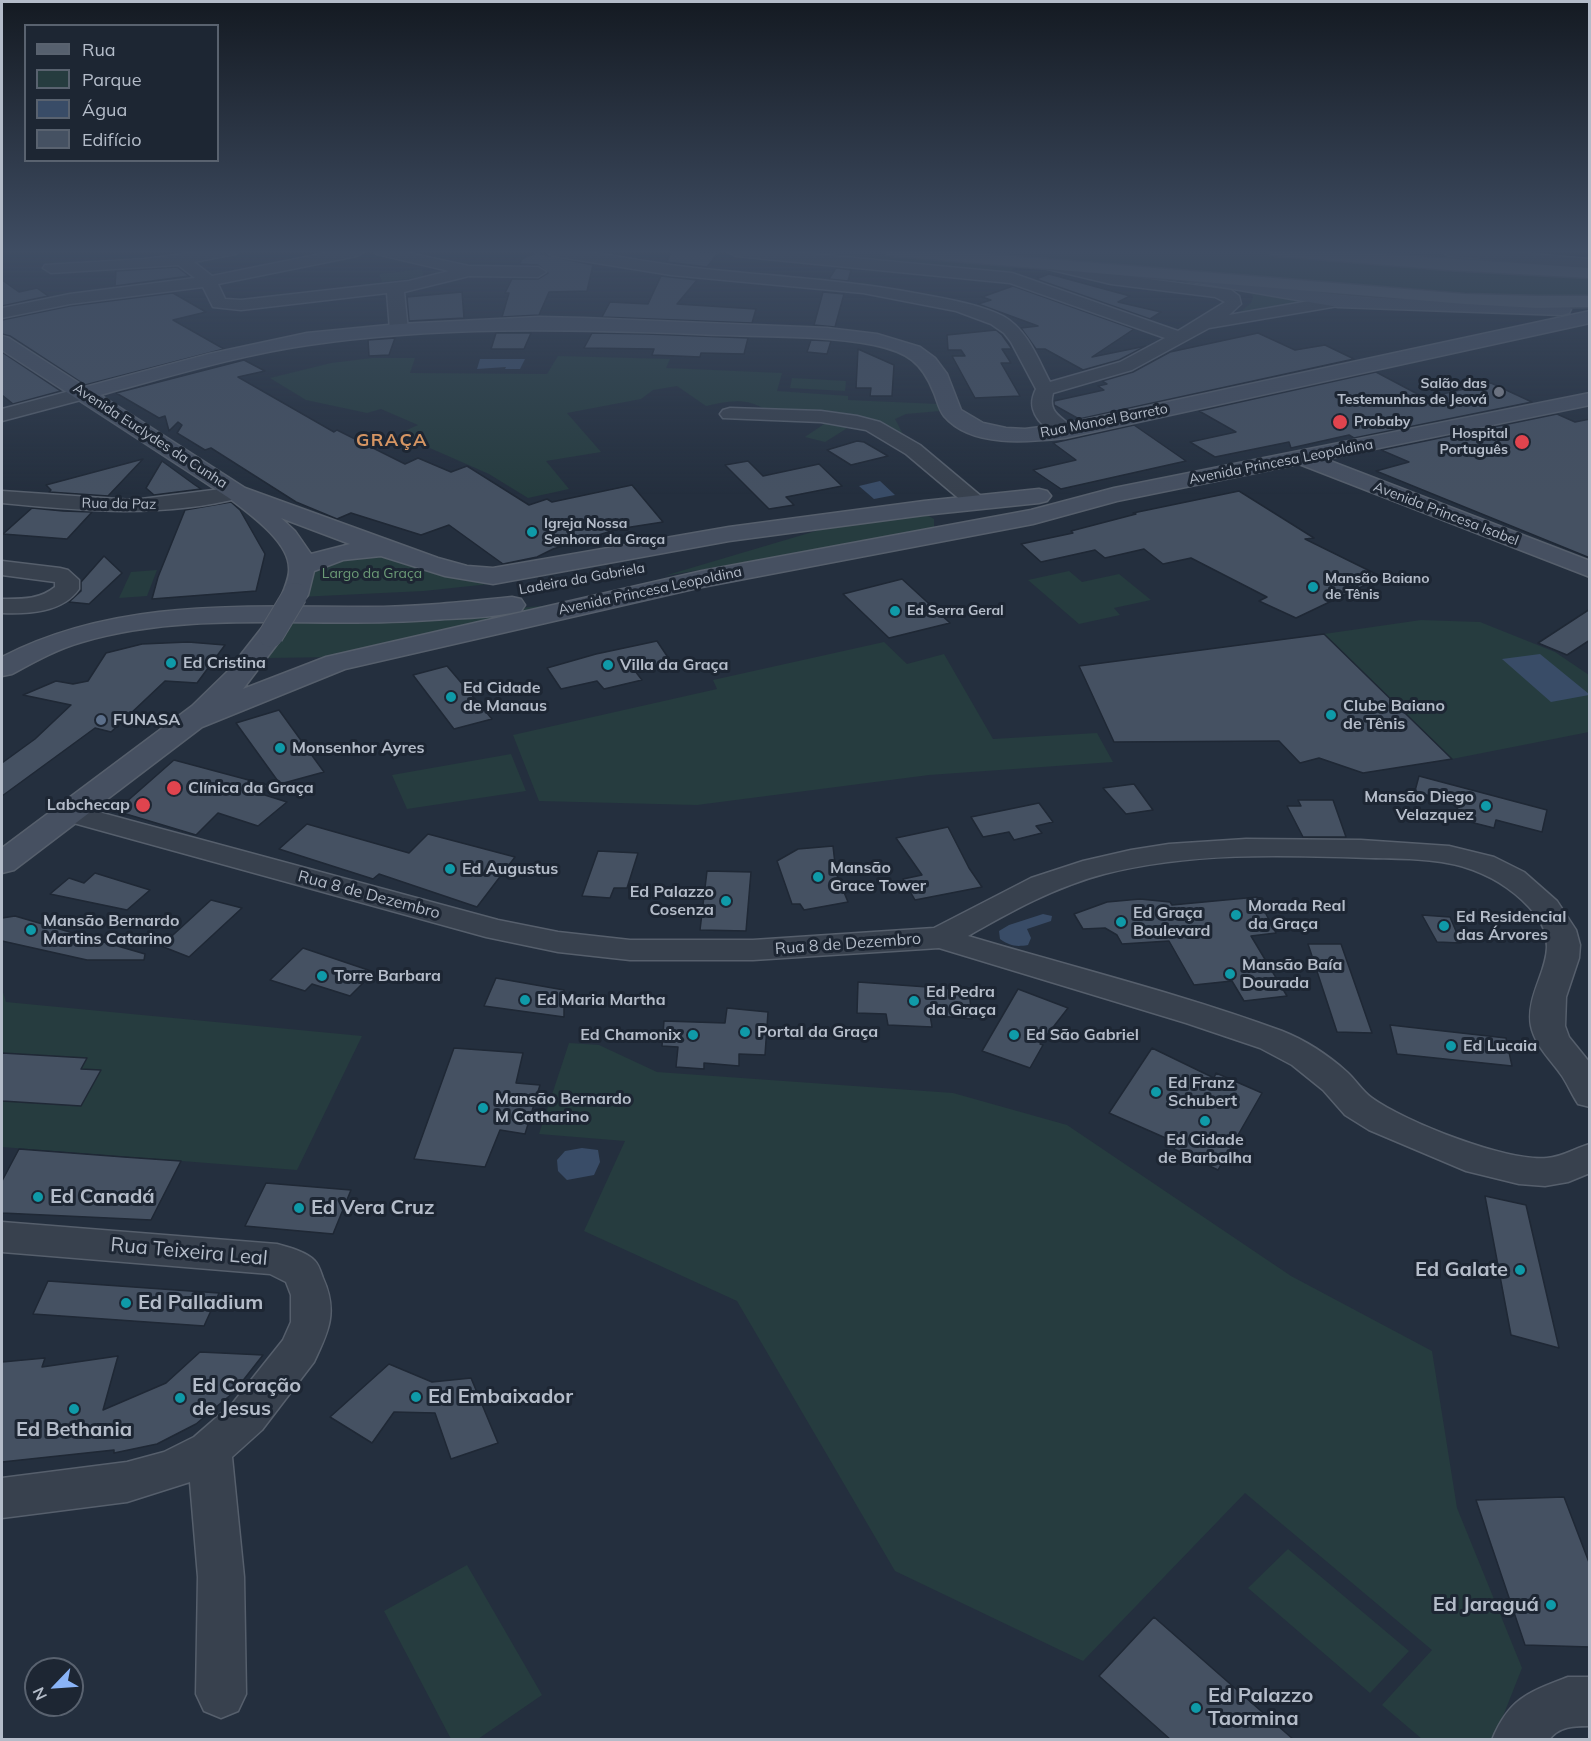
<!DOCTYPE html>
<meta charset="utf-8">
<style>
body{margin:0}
#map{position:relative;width:1591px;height:1741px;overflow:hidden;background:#242f3e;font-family:Mulish,sans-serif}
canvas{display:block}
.frame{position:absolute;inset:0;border:3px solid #b4bcc9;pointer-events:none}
.legend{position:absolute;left:24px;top:24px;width:195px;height:138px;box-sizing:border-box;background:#1d2633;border:2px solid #59626f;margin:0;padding:8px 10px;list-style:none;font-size:18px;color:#b4bcc9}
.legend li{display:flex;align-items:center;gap:12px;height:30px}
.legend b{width:30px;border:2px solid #59626f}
.north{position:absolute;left:24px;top:1657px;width:60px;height:60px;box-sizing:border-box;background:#1d2633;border:2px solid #59626f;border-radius:50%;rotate:245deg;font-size:16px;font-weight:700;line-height:24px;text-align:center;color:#b4bcc9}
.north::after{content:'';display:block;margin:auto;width:21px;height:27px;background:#8ab4f8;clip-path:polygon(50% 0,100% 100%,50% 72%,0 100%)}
</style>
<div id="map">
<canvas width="1591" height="1741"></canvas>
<div class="frame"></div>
<ul class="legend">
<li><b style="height:8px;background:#56606e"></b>Rua</li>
<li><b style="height:16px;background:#263c3f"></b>Parque</li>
<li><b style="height:16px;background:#394c67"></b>Água</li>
<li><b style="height:16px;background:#455162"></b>Edifício</li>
</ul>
<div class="north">N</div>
</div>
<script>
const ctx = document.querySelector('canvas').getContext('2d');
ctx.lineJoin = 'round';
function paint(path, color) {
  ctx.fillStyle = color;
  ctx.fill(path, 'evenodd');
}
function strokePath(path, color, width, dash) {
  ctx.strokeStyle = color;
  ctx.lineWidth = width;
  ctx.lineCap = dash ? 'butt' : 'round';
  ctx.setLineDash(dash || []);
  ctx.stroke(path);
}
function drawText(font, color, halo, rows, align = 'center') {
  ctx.font = font + ' Mulish,sans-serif';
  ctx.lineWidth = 6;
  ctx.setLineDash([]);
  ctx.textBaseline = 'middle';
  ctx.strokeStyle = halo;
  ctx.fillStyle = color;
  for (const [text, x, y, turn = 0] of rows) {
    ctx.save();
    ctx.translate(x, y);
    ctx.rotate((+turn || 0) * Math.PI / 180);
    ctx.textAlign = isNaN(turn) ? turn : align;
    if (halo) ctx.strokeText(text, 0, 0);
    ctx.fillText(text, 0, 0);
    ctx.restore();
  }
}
paint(new Path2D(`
 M765,251H861L1019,264L1006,275Z
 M943,251H1236L1431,266L1589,276V295H1493Z
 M1295,251H1423L1576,265L1508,267Z
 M422,269L424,277L382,282L379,274Z
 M1251,293L1304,302L1235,316L1251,303L1253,297Z
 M558,356L670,359L666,368L782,373L777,391L848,396V400L938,404L940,411L906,414L895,419L905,438L884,425L766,410C747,397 727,401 706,406L677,386L653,390L641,399L567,413L601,452L546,461L569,489L528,498L489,474L398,434L418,425L381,409L367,413L306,400L270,378L331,363L372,358H415L410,373L547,374Z
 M792,378L846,381L845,391L790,388Z
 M827,422L849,427L825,442L805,437Z
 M925,514L934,519V529L925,532L664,576L836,525Z
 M374,555L506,576L508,582L424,591L299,597L304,579L324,563Z
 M157,570L147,596L119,598L131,572Z
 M1069,571L1082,582L1119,574L1151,600L1114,608L1120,615L1079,624L1028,580Z
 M575,603L337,657L268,658L295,619L362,622Z
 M1421,620L1480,622L1555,652L1589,675V732L1452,759L1324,634Z
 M884,642L907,664L944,654L993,739L1097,733L1113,762L929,775L697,805L539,801L513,735L717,689L713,680Z
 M511,754L526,791L407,809L392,775Z
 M2,989L6,1002L362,1036L297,1170L2,1147Z
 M569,1043L599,1045L657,1072L953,1093L1067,1125L1291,1276L1432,1351L1457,1508L1522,1668L1494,1739H1422L1382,1705L1432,1650L1245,1493L1083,1661L895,1571L737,1301L584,1231L625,1141L539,1134Z
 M1288,1549L1409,1651L1370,1693L1248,1588Z
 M467,1565L542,1695L478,1739H451L384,1611Z`), '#263c3f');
paint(new Path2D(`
 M480,359H525L520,369H505L506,367L477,369Z
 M880,481L895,495L874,499L859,486Z
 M1540,654L1589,694V695L1551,702L1502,659Z
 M1043,914L1052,916L1051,921L1027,929L1031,938L1028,945C1016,947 1010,946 1000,939L999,931L1009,925Z
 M582,1148L598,1150L600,1162L594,1175L567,1180L558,1171L557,1160L565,1151Z`), '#394c67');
const building = new Path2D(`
 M672,251H692L718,253L707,267L667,262Z
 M536,253L593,265L587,291L549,292L539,315L502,317L509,293H505L512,279H538L548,273L538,265L520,264L522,259Z
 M177,267L189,276L115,286L116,271Z
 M836,268L851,270L848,281L829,279Z
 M1049,274L1130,296L1118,302L1161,312L1150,319L1036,279Z
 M661,276L697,280L677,304L756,309L752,323L602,317L610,302L648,304Z
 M2,280L19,292L37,288L48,296L2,306Z
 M1013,286L1134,329L1092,357L1146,346L1119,360L1083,370L1045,349H1036L1021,328L1038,326L978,304L991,300L982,297Z
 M462,292L464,318L409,321L407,297Z
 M823,292L844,294L835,327L814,325Z
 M173,293L206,312L173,320L224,349L85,385L10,336L2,334V320L70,306Z
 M996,330L1002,335L1012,349H1002L1011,363H1001L1020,396L975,398L952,356H965L961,350H948L947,335Z
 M496,333H531L524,349H491Z
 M592,333L647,334L748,338L744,354L701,353L700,357L677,356L652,355L654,349L584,348Z
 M1258,333L1295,350L1325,345L1354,359L1079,419L1054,405V401L1104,390L1098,386L1107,384L1102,381L1133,372L1170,352Z
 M395,338L389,355L369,356L368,340Z
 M811,340L831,341L827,354L807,352Z
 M858,349L894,365L892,396H870L871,388H856Z
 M2,352L61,391L13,404L2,395Z
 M244,360L265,371L238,377L334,432L337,430L405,464L418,458L451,472L467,466L529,505L547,499L552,502L632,485L663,522L618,529L553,549L537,557L503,564L449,525L421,535L351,513L337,519L296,502L211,448L205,450L177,433L182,425L178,422L169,431L165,416L159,418L116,393Z
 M1376,372L1425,398L1491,383L1532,402L1354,438L1349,435L1291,448L1289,442L1215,457L1190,442L1236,432L1199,411Z
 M1557,414L1575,422L1590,419V558L1376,471L1409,462L1381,450Z
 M1134,425L1186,461L1061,489L1033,470L1076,460L1053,443Z
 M857,441L864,442L888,456L851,465L827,450Z
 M143,459L108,496L49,492L51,490L46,485Z
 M162,461L195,485L201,489L154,495L146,488Z
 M748,461L763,476L819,464L842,486L786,497L794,505L769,509L725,465Z
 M1239,491L1314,538L1305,539L1382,577L1296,618L1259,601L1267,597L1191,558L1163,564L1144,549L1105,558L1095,550L1041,562L1021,544L1073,533L1071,531L1136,514L1133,513Z
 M231,502L240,510L265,554L256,591L152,599L158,577L185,510Z
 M32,508L63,511L92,512L67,539L3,534Z
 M104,556L122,573L89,604L69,602L81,591V582Z
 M902,579L950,623L889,638L843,594Z
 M1590,609V640L1567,655L1538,643Z
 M1324,634L1452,759L1363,773L1319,758L1300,763L1279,741L1114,742L1079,666Z
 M657,641L671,662L635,671L642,680L604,689L597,681L561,689L547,668L596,654Z
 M188,642L225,645L197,683L165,681L111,732L95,728L2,796V763L35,739L71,705L23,695L56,681L73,684L88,681L106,653L142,644Z
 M447,666L492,719L454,729L413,675Z
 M279,710L324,772L280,784L236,723Z
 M174,760L271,786L252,791L287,802L258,826L218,813L196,835L116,811Z
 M1419,776L1547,810L1542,832L1496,820L1494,828L1458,819L1460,810L1457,809L1458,806L1415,791Z
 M1134,784L1153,810L1126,814L1103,788Z
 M1298,800H1333L1346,837H1303L1287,806H1301Z
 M1039,803L1053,822L1036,826L1042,833L1014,840L1009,832L983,837L971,817Z
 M307,824L409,853L428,834L515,857L477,907L379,874L373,879L279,849Z
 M948,827L969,868L982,887L915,900L903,879L922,875L896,838Z
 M833,846L836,873L848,902L804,910L800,904H792L777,861L798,849Z
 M598,851L638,853L627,888H614L610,898L582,896Z
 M707,871L751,872L746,931L700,930Z
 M95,873L150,890L127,910L50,894L69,878L84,883Z
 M1257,897L1276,933L1251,936L1287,996L1244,1001L1232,981L1194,985L1169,941L1122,944L1117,935L1105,928L1083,929L1074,914L1107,902L1140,899L1170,902L1172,905Z
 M211,900L242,908L189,957L161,946Z
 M1422,915L1450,917L1461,943L1437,942Z
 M15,916L145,954L144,960H87L2,941V918Z
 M1308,944H1341L1372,1033L1337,1032Z
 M303,948L374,972L350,996L312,984L305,991L270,980Z
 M496,978L564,990V1017L484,1006Z
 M858,982L969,990L972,1019L930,1015L932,1027L888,1025L886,1014L857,1013Z
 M1018,989L1068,1008L1040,1044L1043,1045L1030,1068L982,1051Z
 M727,1008L768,1012L765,1055L739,1054V1066L704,1063V1069L676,1067L678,1047L662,1046L664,1021L725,1023Z
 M1390,1025L1506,1038L1512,1066L1397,1054Z
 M454,1048L523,1053L516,1083L540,1085L525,1134L500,1130L485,1167L414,1159Z
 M1152,1048L1214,1078L1216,1073L1262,1093L1218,1170L1174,1149L1177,1143L1109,1113Z
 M2,1053L87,1058L81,1069L101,1070L81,1106L2,1101Z
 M19,1149L124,1157L181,1161L151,1220L2,1213V1181Z
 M266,1183L351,1190L333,1234L245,1226Z
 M1485,1196L1526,1205L1559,1348L1511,1335Z
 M48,1281L219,1293L204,1326L33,1314Z
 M200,1352L263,1355L234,1392L196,1424L157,1444L114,1453V1450L2,1462V1362L45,1358L42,1367L118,1356L103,1410L166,1383Z
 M389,1364L432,1382L471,1378L498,1443L451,1459L435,1413L394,1412L372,1443L330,1417Z
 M1564,1497L1590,1565V1647L1525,1645L1476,1500Z
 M1154,1617L1294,1740H1171L1099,1676Z`);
paint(building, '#455162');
strokePath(building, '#1f2835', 1.5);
const street = new Path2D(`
 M207,251H239L236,254L194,262L212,276L335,251H365L357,256L218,284L225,299L241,300L409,281L449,271L376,254L373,251H400L469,266L538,267L546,272L538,277L469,276L404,292L408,330L405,334H393L390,330L387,293L241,310L213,307L203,287L70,304L2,318V308L70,294L195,278L178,265L51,273L43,268L45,265L144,259Z
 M545,251C588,248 629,260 671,265C755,276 836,278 920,294C947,299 978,304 1003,316C1027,329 1038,359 1050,382L1120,362L1165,338L1010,283L735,256L727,251H780L1012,273L1178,331L1225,302L1215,297L1111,284L1035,266L1033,263L1041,258L1111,274L1231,290L1239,296L1241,304L1229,315L1338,296L1346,301L1338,306L1209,328L1132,370L1053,393C1047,415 1064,416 1075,431L1072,435C1057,439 1037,424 1033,409C1031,402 1033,395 1036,389L1011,342L1004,333L991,324L956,311L863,293L671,275L553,256Z
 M1441,251H1497L1590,259V269L1449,256Z
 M85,387L92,389L94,393L92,397L2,421V409Z
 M730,408L821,411L857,416L880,422L920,445L988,502L985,507L977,508L969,507L906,454L866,430L821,422L723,418L720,414L723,410Z
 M237,487L244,489L248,493L244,497C164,518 83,511 2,503V491L133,500Z
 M2,561L60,568L68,570L79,580V589C62,613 28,614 2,613V599C21,599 39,600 55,587V582L2,575Z
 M69,804L498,920L558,932L630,940H753L934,928L1031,878L1083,861L1131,850L1169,844L1246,839L1361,840L1449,846L1494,857L1524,872L1557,901L1576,930L1580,945L1579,958L1566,997L1565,1026L1569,1037L1590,1063V1107L1578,1104C1572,1095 1568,1085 1562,1076C1552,1061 1535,1046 1531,1026C1524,985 1567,955 1535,914C1519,894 1497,879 1473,870C1441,858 1404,859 1370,858C1281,855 1190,852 1104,874C1055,887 1012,911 968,936C1072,967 1179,993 1282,1031C1305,1040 1328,1055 1347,1072C1356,1080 1362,1091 1372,1098C1405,1122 1507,1162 1547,1158C1562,1157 1575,1148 1590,1144V1173L1568,1182L1545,1186L1519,1184L1466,1171L1369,1130L1345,1115L1323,1090L1292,1065L1260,1048L1186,1023L939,948L753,960H630L558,952L486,937L59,819L55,813L59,807Z
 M2,1222L277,1244C288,1247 307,1252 315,1261C319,1265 321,1273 323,1278C338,1311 329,1331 314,1362L262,1430L232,1457L244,1577L246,1694L238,1711L221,1718L204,1711L196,1694L198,1577L190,1482L127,1502L2,1518V1478L127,1462L164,1452L194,1437L232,1404L283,1340L291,1322V1295L286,1282L270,1274L2,1252Z
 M1568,1677H1590V1726C1574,1726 1559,1726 1549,1740H1492C1509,1698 1529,1692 1568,1677Z`);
const secondary = new Path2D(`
 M1193,272L1338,295L1372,298L1562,303L1569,305L1571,309L1569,313L1562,315L1338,307L1187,281L1184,277L1187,273Z
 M1590,311V323L1065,438C1029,442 971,448 944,416C939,410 937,400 934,393C922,362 907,352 874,345C816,334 754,337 696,334C567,329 436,326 308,345C238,355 168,377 100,395L245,488L438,558L467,566L493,568L729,527L924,501L1039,489L1047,491L1051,496L1047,501L1039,503L924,515L729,541L493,584L445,576L381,556L343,560L314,571L308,595L304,600L295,603L286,600L282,595C285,586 290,577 289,568C289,541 248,513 229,498L2,350V336L9,338L85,387L209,354L307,333L399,324L539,317L583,318L827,328L877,334L920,347L935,358L947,374L961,410L983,423L1006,428L1025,429L1065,424ZM281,518L350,544L311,554L295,531Z
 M1590,393V405L1325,459L1590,561V577L1299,464L1117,501L1033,524L702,587L345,669L202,727L14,870L2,873V848L192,706L228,671L261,629L271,627L281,629L284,635L243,689L326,657L702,571L1031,510L1114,488Z
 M512,597L521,599L525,605L521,611C492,618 461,618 431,620C315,629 195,609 82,642C57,649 34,662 12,674L2,676V657C117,598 241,607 367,607C415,607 464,602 512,597Z`);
const primary = new Path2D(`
 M885,251H951L1465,294L1537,296H1590V307L1537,308L1465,304L893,256L887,255Z
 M1269,251H1336L1590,268V278L1448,270L1277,256L1271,255Z`);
strokePath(street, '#565f6c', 3);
strokePath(secondary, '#565f6c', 3);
strokePath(primary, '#414a57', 3);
paint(street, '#38414e');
paint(secondary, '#465061');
paint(primary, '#56606e');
const secondaryBridge = new Path2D(`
 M271,635L295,595`);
strokePath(secondaryBridge, '#565f6c', 26, []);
strokePath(secondaryBridge, '#465061', 24);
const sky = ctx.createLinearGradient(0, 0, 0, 494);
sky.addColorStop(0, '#141a22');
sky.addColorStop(0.51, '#3f4d63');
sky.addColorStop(1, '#3f4d6300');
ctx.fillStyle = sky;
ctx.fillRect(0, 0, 1591, 494);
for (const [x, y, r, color] of [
 [1499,392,6,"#6b7280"],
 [1340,422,8,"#e0444e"],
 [1522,442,8,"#e0444e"],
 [532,532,6,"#0f9aa8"],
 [1313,587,6,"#0f9aa8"],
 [895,611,6,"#0f9aa8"],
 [171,663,6,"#0f9aa8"],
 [608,665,6,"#0f9aa8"],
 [451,697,6,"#0f9aa8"],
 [1331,715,6,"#0f9aa8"],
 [101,720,6,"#5c6f8a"],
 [280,748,6,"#0f9aa8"],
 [174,788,8,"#e0444e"],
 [143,805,8,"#e0444e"],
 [1486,806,6,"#0f9aa8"],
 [450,869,6,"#0f9aa8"],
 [818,877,6,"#0f9aa8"],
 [726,901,6,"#0f9aa8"],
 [1236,915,6,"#0f9aa8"],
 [1121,922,6,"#0f9aa8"],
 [1444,926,6,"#0f9aa8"],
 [31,930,6,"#0f9aa8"],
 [1230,974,6,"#0f9aa8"],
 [322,976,6,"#0f9aa8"],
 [525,1000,6,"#0f9aa8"],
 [914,1001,6,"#0f9aa8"],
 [745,1032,6,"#0f9aa8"],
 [693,1035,6,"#0f9aa8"],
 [1014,1035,6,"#0f9aa8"],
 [1451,1046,6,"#0f9aa8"],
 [1156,1092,6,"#0f9aa8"],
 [483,1108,6,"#0f9aa8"],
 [1205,1121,6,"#0f9aa8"],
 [38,1197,6,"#0f9aa8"],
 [299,1208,6,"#0f9aa8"],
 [1520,1270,6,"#0f9aa8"],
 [126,1303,6,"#0f9aa8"],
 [416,1397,6,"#0f9aa8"],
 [180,1398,6,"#0f9aa8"],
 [74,1409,6,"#0f9aa8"],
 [1551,1605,6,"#0f9aa8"],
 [1196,1708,6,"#0f9aa8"]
]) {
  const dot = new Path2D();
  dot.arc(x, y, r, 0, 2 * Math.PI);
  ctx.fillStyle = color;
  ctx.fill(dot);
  strokePath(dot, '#1d2633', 2);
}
drawText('bold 14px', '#b4bcc9', '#1d2633', [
 ["Salão das",1487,384,"right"],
 ["Testemunhas de Jeová",1487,400,"right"],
 ["Probaby",1354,422],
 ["Hospital",1508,434,"right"],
 ["Português",1508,450,"right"],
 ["Igreja Nossa",544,524],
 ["Senhora da Graça",544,540],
 ["Mansão Baiano",1325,579],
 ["de Tênis",1325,595],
 ["Ed Serra Geral",907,611]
], 'left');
drawText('14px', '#b4bcc9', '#1d2633', [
 ["Rua Manoel Barreto",1104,421,-11],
 ["Avenida Euclydes da Cunha",150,436,33],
 ["Avenida Princesa Leopoldina",1281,462,-11],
 ["Rua da Paz",119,504,1],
 ["Avenida Princesa Isabel",1446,514,21],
 ["Ladeira da Gabriela",582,579,-10],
 ["Avenida Princesa Leopoldina",650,591,-12]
]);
drawText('14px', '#6b9a76', '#1d2633', [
 ["Largo da Graça",372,574]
]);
drawText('bold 16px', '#b4bcc9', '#1d2633', [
 ["Ed Cristina",183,663],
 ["Villa da Graça",620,665],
 ["Ed Cidade",463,688],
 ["de Manaus",463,706],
 ["Clube Baiano",1343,706],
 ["de Tênis",1343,724],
 ["FUNASA",113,720],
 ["Monsenhor Ayres",292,748],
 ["Clínica da Graça",188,788],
 ["Mansão Diego",1474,797,"right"],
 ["Velazquez",1474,815,"right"],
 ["Labchecap",130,805,"right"],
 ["Mansão",830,868],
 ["Grace Tower",830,886],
 ["Ed Augustus",462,869],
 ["Ed Palazzo",714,892,"right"],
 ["Cosenza",714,910,"right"],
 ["Morada Real",1248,906],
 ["da Graça",1248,924],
 ["Ed Graça",1133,913],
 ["Boulevard",1133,931],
 ["Ed Residencial",1456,917],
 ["das Árvores",1456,935],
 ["Mansão Bernardo",43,921],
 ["Martins Catarino",43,939],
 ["Mansão Baía",1242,965],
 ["Dourada",1242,983],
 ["Torre Barbara",334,976],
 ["Ed Pedra",926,992],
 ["da Graça",926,1010],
 ["Ed Maria Martha",537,1000],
 ["Portal da Graça",757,1032],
 ["Ed Chamonix",681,1035,"right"],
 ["Ed São Gabriel",1026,1035],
 ["Ed Lucaia",1463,1046],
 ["Ed Franz",1168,1083],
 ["Schubert",1168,1101],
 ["Mansão Bernardo",495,1099],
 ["M Catharino",495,1117],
 ["Ed Cidade",1205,1140,"center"],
 ["de Barbalha",1205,1158,"center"]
], 'left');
drawText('16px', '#b4bcc9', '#1d2633', [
 ["Rua 8 de Dezembro",369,895,15],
 ["Rua 8 de Dezembro",848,944,-4]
]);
ctx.letterSpacing = '1.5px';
drawText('bold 18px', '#d59563', '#1d2633', [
 ["GRAÇA",392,441]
]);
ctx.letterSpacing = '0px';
drawText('bold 20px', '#b4bcc9', '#1d2633', [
 ["Ed Canadá",50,1197],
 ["Ed Vera Cruz",311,1208],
 ["Ed Galate",1508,1270,"right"],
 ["Ed Palladium",138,1303],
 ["Ed Coração",192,1386],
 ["de Jesus",192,1409],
 ["Ed Embaixador",428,1397],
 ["Ed Bethania",74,1430,"center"],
 ["Ed Jaraguá",1539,1605,"right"],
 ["Ed Palazzo",1208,1696],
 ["Taormina",1208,1719]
], 'left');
drawText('20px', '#b4bcc9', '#1d2633', [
 ["Rua Teixeira Leal",189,1252,5]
]);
</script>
